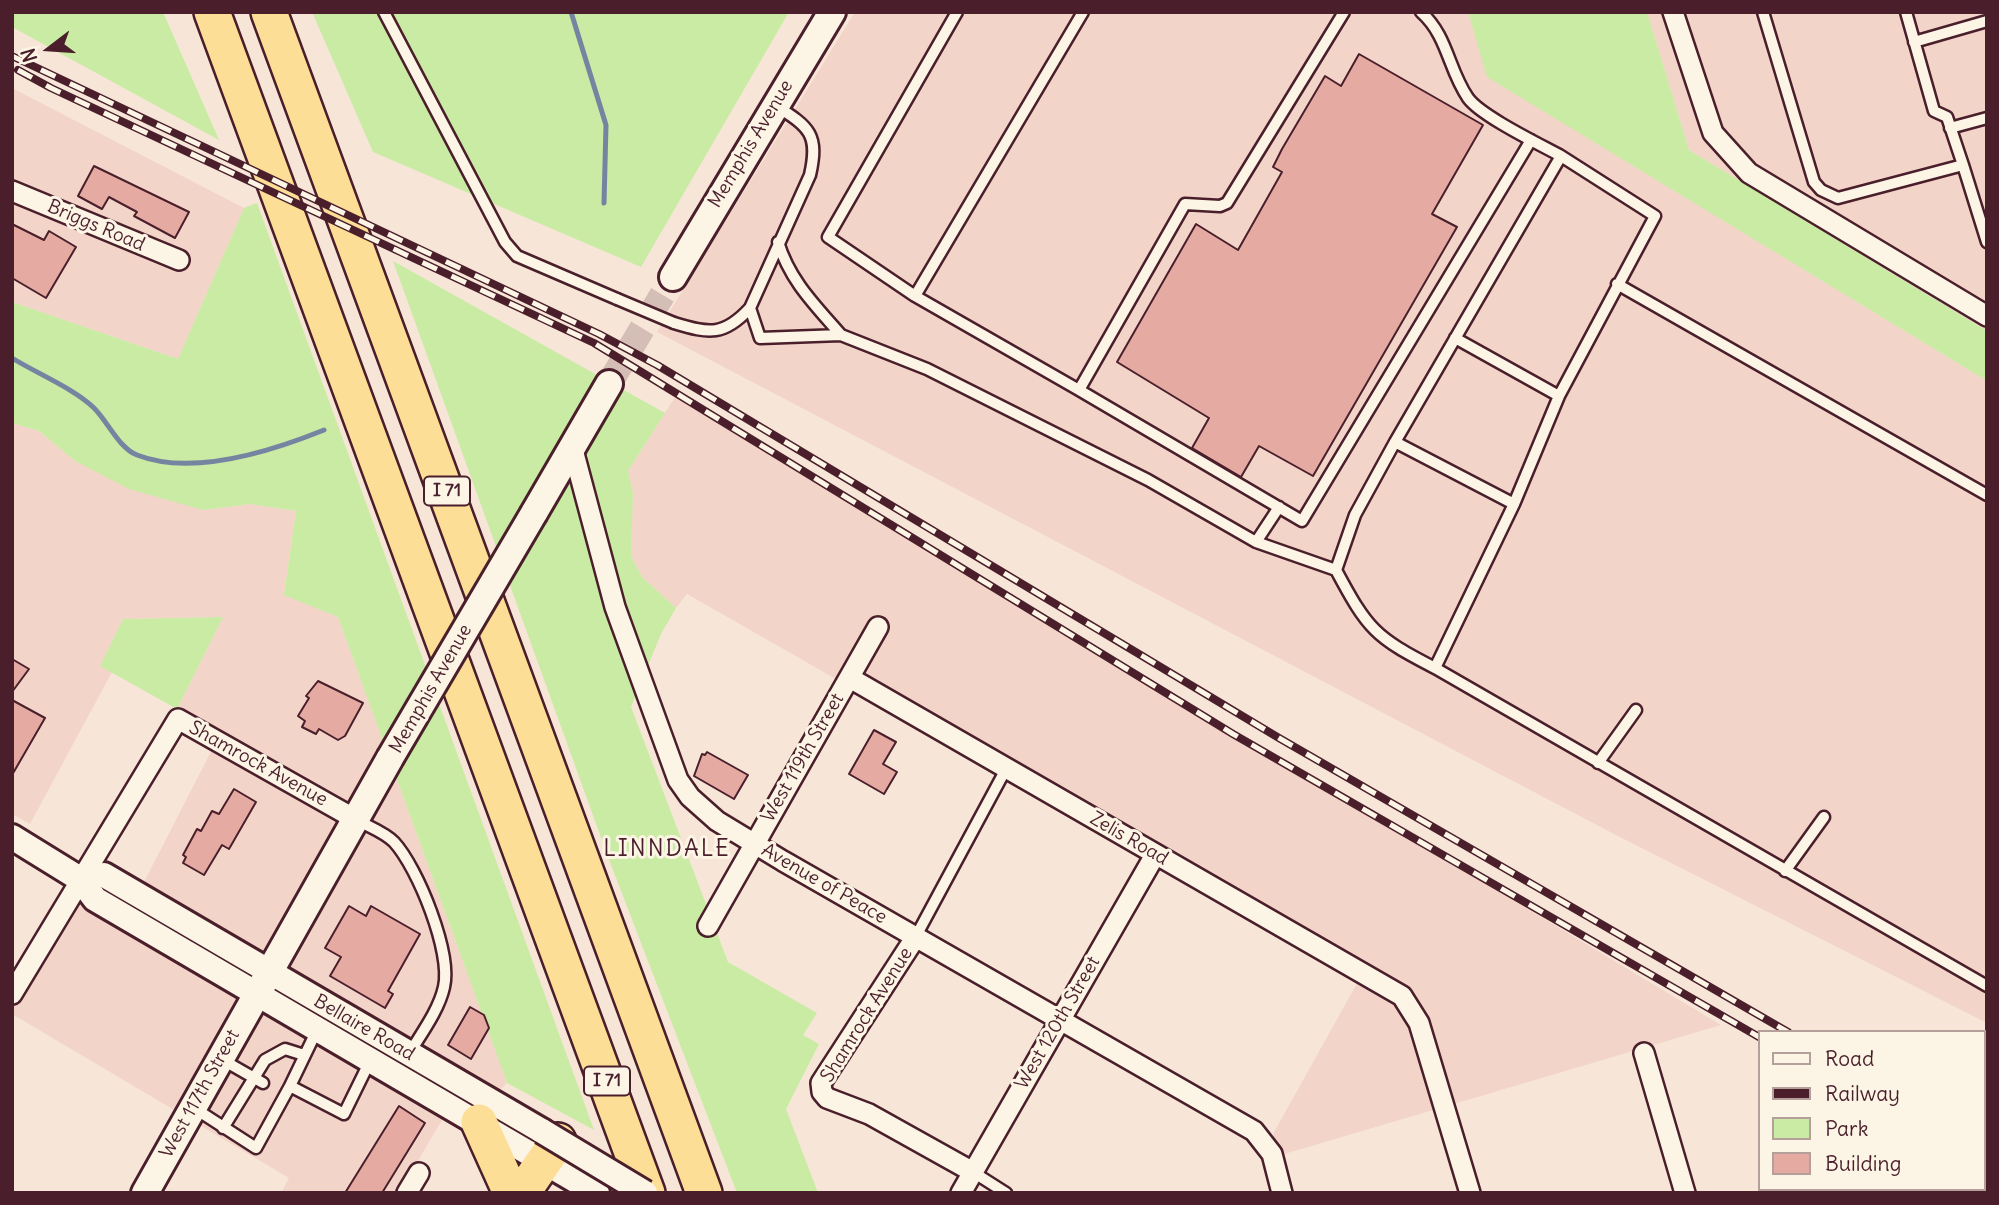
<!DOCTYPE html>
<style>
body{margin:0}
#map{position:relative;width:1999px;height:1205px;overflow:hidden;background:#f7e6d8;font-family:Delius,sans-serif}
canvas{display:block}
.frame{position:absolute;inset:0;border:14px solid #4a1f2b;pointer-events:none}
.legend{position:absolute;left:1758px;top:1030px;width:228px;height:161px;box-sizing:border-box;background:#fcf5e5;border:2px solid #b59f9b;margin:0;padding:9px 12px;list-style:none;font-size:21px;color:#4a1f2b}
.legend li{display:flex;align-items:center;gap:14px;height:35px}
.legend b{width:35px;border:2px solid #b59f9b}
.north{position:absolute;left:14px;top:14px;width:70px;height:70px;-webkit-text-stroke:5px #fcf5e5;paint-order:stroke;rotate:253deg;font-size:19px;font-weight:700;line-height:28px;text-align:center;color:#4a1f2b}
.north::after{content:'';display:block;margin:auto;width:24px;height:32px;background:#4a1f2b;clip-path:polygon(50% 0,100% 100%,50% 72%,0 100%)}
</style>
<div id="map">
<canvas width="1999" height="1205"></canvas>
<div class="frame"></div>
<ul class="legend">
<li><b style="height:9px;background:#fcf5e5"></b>Road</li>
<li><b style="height:9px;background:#4a1f2b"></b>Railway</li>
<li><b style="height:19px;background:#c9eba4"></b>Park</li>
<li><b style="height:19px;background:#e5aba3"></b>Building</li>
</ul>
<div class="north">N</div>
</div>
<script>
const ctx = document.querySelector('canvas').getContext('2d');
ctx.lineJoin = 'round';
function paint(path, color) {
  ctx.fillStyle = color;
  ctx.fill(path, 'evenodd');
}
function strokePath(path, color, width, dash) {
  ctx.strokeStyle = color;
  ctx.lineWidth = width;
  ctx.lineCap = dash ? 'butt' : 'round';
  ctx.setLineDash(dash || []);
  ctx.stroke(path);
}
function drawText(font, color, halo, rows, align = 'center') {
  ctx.font = font + ' Delius,sans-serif';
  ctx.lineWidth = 6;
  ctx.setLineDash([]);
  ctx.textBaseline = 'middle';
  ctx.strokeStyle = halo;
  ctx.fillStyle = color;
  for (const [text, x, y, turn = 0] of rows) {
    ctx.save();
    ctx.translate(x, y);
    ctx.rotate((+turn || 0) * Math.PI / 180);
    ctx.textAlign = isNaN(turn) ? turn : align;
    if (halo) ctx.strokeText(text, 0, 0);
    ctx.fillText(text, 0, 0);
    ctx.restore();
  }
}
paint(new Path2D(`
 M855,12H1468L1488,77L1987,381V1023L1614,834L657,332Z
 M1647,12H1987V331L1689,150Z
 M12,88L244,208L178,359L12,302Z
 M675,397L1721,1025L1281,1155L1273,1134L1360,978L687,594L676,608L642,577L631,556L633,493L628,471Z
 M12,423L39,431L75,461L203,510L250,504L296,511L284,594L338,617L507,1083L499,1091L469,1074L399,1193H281L289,1178L12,1014V1003L99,861L143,884L220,734L177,709L223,617L123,619L100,666L112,672L30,824L12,814Z`), '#f2d4c8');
paint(new Path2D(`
 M12,12H163L219,140L12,27Z
 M312,12H789L641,267L373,152Z
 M1468,12H1647L1689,150L1987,331V381L1487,77Z
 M257,203L594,1130L507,1083L338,617L284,595L296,511L250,504L203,510L129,489L75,461L39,431L12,423V302L178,359L244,208Z
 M393,261L665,413L628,471L633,493L631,556L642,577L676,608L661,634L631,707L728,962L817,1013L803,1035L819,1044L786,1109L818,1193H737L608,857Z
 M223,617L177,709L100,666L123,619Z`), '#c9eba4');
strokePath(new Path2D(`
 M571,12L606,125L604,203
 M12,358C36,373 75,389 94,408C108,422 119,448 137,455C193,477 272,451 324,430`), '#7585a1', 5);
const building = new Path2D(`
 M1359,54L1483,125L1432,214L1457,227L1313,476L1259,446L1241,477L1192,448L1209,418L1117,362L1196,224L1238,250L1282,172L1273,167L1282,149L1325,76L1341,86Z
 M94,166L189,212L175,238L134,216L137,212L109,197L102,209L78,196Z
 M12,224L44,240L49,231L76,247L46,298L12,278Z
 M12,659L29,669L12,692Z
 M318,681L363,703L345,736L338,740L319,729L316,734L302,727L305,721L298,716L309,698L306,696Z
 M12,700L45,718L12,775Z
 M874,730L896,742L883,764L897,772L884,794L849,774Z
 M707,752L748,775L734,799L694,776L702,754L705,755Z
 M234,789L256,802L229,849L222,845L204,875L183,863L186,857L183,855L197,829L201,831L212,811L219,814Z
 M349,906L366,916L371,906L420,934L388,991L393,994L385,1008L330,976L341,957L325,948Z
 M470,1007L484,1015L489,1028L471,1059L448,1045Z
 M399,1106L425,1123L382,1193H345Z`);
paint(building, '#e5aba3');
strokePath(building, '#4a1f2b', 2);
strokePath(new Path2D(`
 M609,384L673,277`), '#d4beb5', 26, [26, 13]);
const service = new Path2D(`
 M384,12L505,242L517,256L617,299
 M957,12L828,237L915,296L1079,390
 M1344,12L1227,203L1220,206L1185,204L1079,390L1302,521L1531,140
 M1763,12L1814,182L1821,190L1838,198L1963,165L1947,117L1934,111L1906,12
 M1914,42L1987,21
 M1950,128L1987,118
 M1963,165L1987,242
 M778,242C790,281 815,305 841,335
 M1617,284L1987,495
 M915,296L1083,12
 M750,308L760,338L841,335L927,369L1148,480L1256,542L1279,507
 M674,323C710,334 724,336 750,308L810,175C819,135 810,127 776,106
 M1455,338L1559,396L1655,216L1561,156
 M1395,442L1514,504L1559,396
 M1256,542L1336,570L1355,515L1395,442L1561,156C1539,144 1481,116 1468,98C1448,69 1448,36 1421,12
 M1336,570C1368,630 1375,637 1435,668L1514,504
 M1435,668L1987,986
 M1598,763L1636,710
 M357,820C369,827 384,832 394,842C418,868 452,953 444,987C439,1010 421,1034 409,1054
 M1785,871L1824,817
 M915,938L1006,769
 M221,1059L263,1083
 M290,1086L317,1030
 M194,1108L256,1148L290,1086L344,1114L370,1061
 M223,1128L265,1060L285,1049L304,1055
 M973,1172L1006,1193`);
const minor = new Path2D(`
 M1673,12L1713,133L1749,173L1987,316
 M12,191L179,260
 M572,446L615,607L678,780L690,797L717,821L783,861L1254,1131L1272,1154L1282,1193
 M850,678L1402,996L1419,1023L1470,1193
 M708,926L878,627
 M915,938L821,1083L822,1092L827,1098L869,1114L973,1172
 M12,994L178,719L355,819
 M1644,1053L1685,1193
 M1959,1189L1965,1193
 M407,1193L419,1173
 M961,1193L1155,855
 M1926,1193L1929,1189`);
const tertiary = new Path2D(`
 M12,837L80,879L95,899L597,1193
 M80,879L104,875L542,1131`);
const secondary = new Path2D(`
 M673,277L832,12
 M534,513L609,384
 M145,1193L390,758`);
const motorway = new Path2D(`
 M212,12L647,1193
 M269,12L704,1193
 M479,1122L511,1193
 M522,1193L558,1141`);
strokePath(service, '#4a1f2b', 15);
strokePath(minor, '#4a1f2b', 24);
strokePath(tertiary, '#4a1f2b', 30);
strokePath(secondary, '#4a1f2b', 32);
strokePath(motorway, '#4a1f2b', 40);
strokePath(service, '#fcf5e5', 10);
strokePath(minor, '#fcf5e5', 19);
strokePath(tertiary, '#fcf5e5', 24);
strokePath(secondary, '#fcf5e5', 26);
strokePath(motorway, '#fdde96', 35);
const rail = new Path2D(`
 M12,56L599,334L657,365L1279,738L1788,1032
 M18,70L51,88L594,343L1233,734L1759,1037
 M1983,1145L1987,1147
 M1983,1166L1987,1168`);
strokePath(rail, '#4a1f2b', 8);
strokePath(rail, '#fcf5e5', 5, [16]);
const serviceBridge = new Path2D(`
 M617,299L674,323`);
const tertiaryBridge = new Path2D(`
 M542,1131L645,1193`);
const secondaryBridge = new Path2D(`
 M390,758L534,513`);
strokePath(serviceBridge, '#4a1f2b', 15, []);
strokePath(tertiaryBridge, '#4a1f2b', 30, []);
strokePath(secondaryBridge, '#4a1f2b', 32, []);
strokePath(serviceBridge, '#fcf5e5', 10);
strokePath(tertiaryBridge, '#fcf5e5', 24);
strokePath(secondaryBridge, '#fcf5e5', 26);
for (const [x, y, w] of [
 [447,491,46],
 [607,1081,46]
]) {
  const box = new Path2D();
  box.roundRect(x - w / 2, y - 14.5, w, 29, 5);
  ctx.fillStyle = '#fcf5e5';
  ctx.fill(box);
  strokePath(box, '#4a1f2b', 2);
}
drawText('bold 18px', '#4a1f2b', null, [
 ["I 71",447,491],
 ["I 71",607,1081]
]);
drawText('19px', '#4a1f2b', '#fcf5e5', [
 ["Memphis Avenue",751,144,-59],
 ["Briggs Road",96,226,23],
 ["Memphis Avenue",431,689,-60],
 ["West 119th Street",803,758,-60],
 ["Shamrock Avenue",258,764,29],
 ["Zelis Road",1129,839,30],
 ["Avenue of Peace",824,884,30],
 ["Shamrock Avenue",867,1015,-58],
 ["West 120th Street",1058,1023,-60],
 ["Bellaire Road",364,1028,30],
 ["West 117th Street",200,1094,-61]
]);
ctx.letterSpacing = '2px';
drawText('23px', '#4a1f2b', '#fcf5e5', [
 ["LINNDALE",667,849]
]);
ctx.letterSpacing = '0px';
</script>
